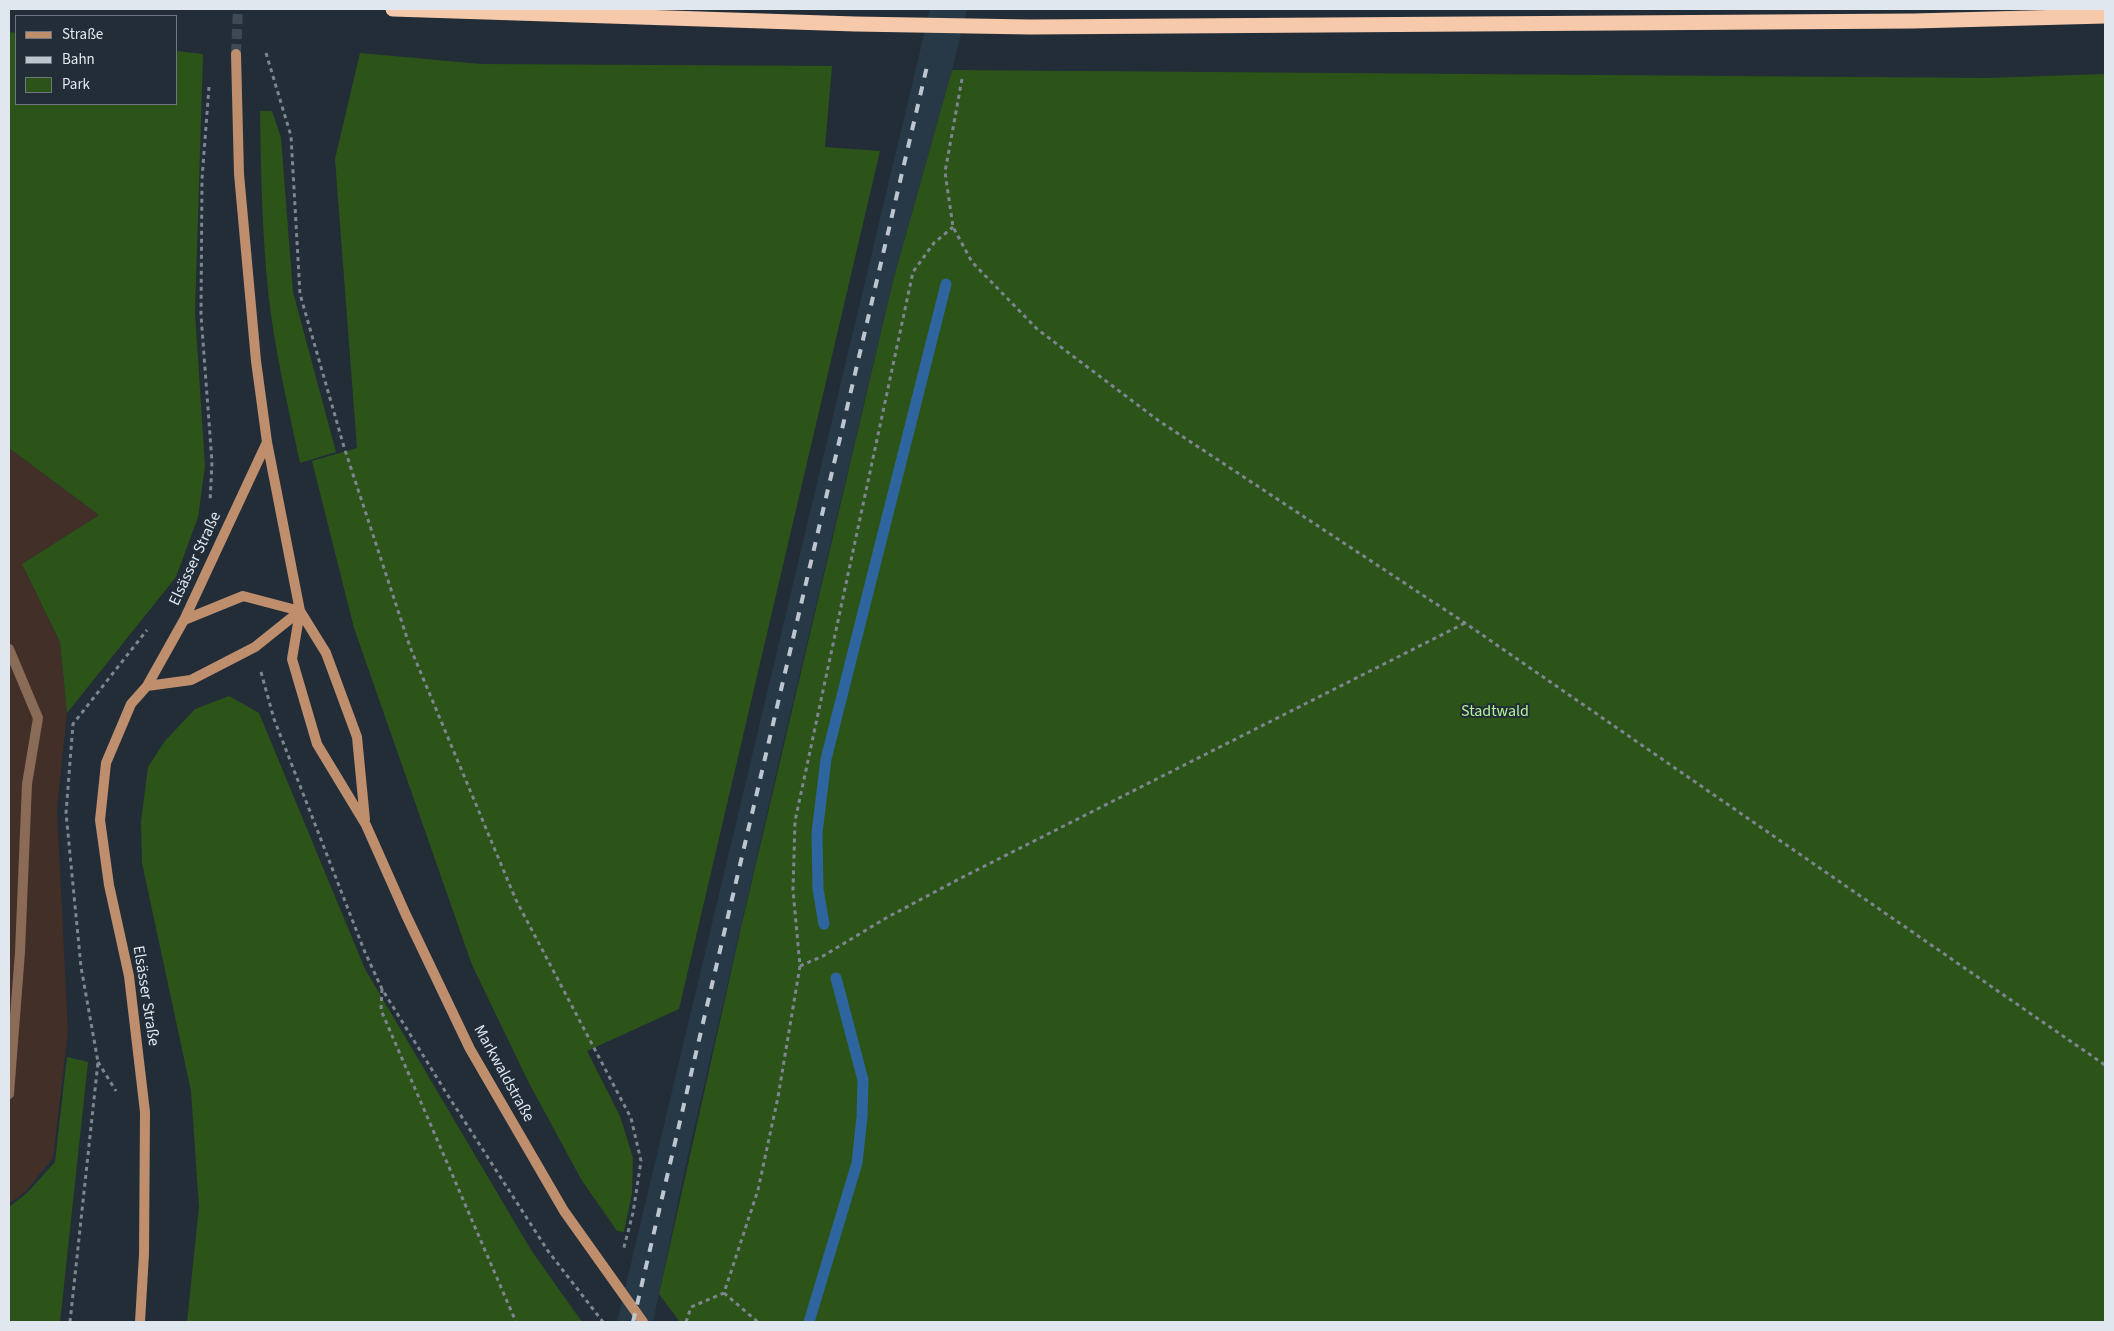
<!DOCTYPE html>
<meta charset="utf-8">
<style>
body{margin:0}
#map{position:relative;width:2114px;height:1331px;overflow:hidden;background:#222d38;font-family:"Source Sans 3",sans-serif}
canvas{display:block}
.frame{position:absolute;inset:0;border:10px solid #e0e7ef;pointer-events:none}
.legend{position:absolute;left:15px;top:15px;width:162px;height:90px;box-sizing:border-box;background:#222d38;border:1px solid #6e7781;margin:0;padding:6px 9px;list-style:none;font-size:15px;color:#e0e7ef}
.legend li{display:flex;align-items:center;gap:10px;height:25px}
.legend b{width:25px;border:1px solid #6e7781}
</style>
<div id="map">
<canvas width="2114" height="1331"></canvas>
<div class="frame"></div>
<ul class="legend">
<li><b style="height:6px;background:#be8e6d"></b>Straße</li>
<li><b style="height:6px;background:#bdc5ce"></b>Bahn</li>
<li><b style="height:14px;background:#2c5418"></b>Park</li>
</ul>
</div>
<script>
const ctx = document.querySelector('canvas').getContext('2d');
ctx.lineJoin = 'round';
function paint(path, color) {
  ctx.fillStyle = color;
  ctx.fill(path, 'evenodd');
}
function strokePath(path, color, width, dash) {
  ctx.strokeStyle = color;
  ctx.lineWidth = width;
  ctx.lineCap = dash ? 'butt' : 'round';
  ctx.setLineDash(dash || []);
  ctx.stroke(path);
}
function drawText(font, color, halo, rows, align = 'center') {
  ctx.font = font + ' "Source Sans 3",sans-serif';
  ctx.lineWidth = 4;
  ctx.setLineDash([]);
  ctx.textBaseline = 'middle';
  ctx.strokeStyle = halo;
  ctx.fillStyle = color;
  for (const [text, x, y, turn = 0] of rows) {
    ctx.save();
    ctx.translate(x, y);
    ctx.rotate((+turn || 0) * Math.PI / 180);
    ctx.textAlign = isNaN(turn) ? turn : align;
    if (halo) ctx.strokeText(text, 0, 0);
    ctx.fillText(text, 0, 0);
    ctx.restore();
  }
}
paint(new Path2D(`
 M9,448L99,515L22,564L60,642L67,713L57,809L68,1031L53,1158L26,1191L9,1204Z`), '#412f28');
paint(new Path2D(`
 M930,9H967L952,70L893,281L783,744L687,1160L653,1322H617Z`), '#273846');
paint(new Path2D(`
 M9,32L16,33V104H176V51L203,54L195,313L205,466L198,517L176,577L67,713L60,642L22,564L99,515L9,448Z
 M360,53L481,64L832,66L825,147L880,151L679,1009L587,1051L620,1116L633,1158L632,1193L624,1232L617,1231L581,1179L529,1083L472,965L354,628L312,461L357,448L335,159Z
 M952,70L1987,78L2105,74V1322H680L659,1294L742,923L893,281Z
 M260,111H272L281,138L293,292L336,452L300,463C288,406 274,348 268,290C262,231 261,171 260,111Z
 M229,696L259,713L365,969L531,1250L582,1322H187L199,1207L191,1091L142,863L141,821L148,767L165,741L195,709Z
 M67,1057L88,1062L60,1322H9V1207L27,1193L55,1162Z`), '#2c5418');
strokePath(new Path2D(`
 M824,924L818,889L817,833L826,759L946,284
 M809,1322L857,1163L862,1117L863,1080L836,978`), '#2f659f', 11);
strokePath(new Path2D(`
 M236,54L238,9`), '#3e4953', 10, [10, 5]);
strokePath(new Path2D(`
 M266,53L291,136L300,294L344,447L410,647L516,900L631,1118L641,1161L633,1213L623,1251
 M962,79L945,172L953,227L972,262L1037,329L1159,421L1465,623L2105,1065
 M209,87L202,179L201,315L212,462L210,502
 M261,672L274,719L364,950L382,989L447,1094L548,1251L603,1322
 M800,966L823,956L886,918L959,879L1465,623
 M382,989L381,1010L516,1322
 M98,1062L116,1091
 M724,1293L758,1322
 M70,1322L98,1062L81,967L66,813L73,724L147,630
 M686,1322L691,1307L724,1293L758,1190L778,1097L800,966L793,890L795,821L913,272L934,243L953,227`), '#7d8690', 3, [4, 4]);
strokePath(new Path2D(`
 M9,649L38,718L27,784L20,952L9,1094`), '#8a6b57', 10);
strokePath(new Path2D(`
 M236,54L239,174L256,361L267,442L300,611L292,659L317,744L366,825L406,915L470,1049L564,1211L643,1322
 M300,611L326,653L357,737L365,820
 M184,620L243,596L300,611
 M147,686L191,680L255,647L300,611
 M140,1322L144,1254L145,1112L129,976L109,885L100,820L106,763L131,704L147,686L184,620L267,442`), '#be8e6d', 10);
strokePath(new Path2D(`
 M393,9L855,24L1030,27L1914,21L2105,16`), '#f7c9ab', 15);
strokePath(new Path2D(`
 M633,1322L928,62`), '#bdc5ce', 4, [9, 9]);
drawText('16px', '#e0e7ef', '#222d38', [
 ["Elsässer Straße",196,559,-65],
 ["Elsässer Straße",145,996,81],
 ["Markwaldstraße",503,1074,61]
]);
drawText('16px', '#b2f496', '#222d38', [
 ["Stadtwald",1495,712]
]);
</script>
